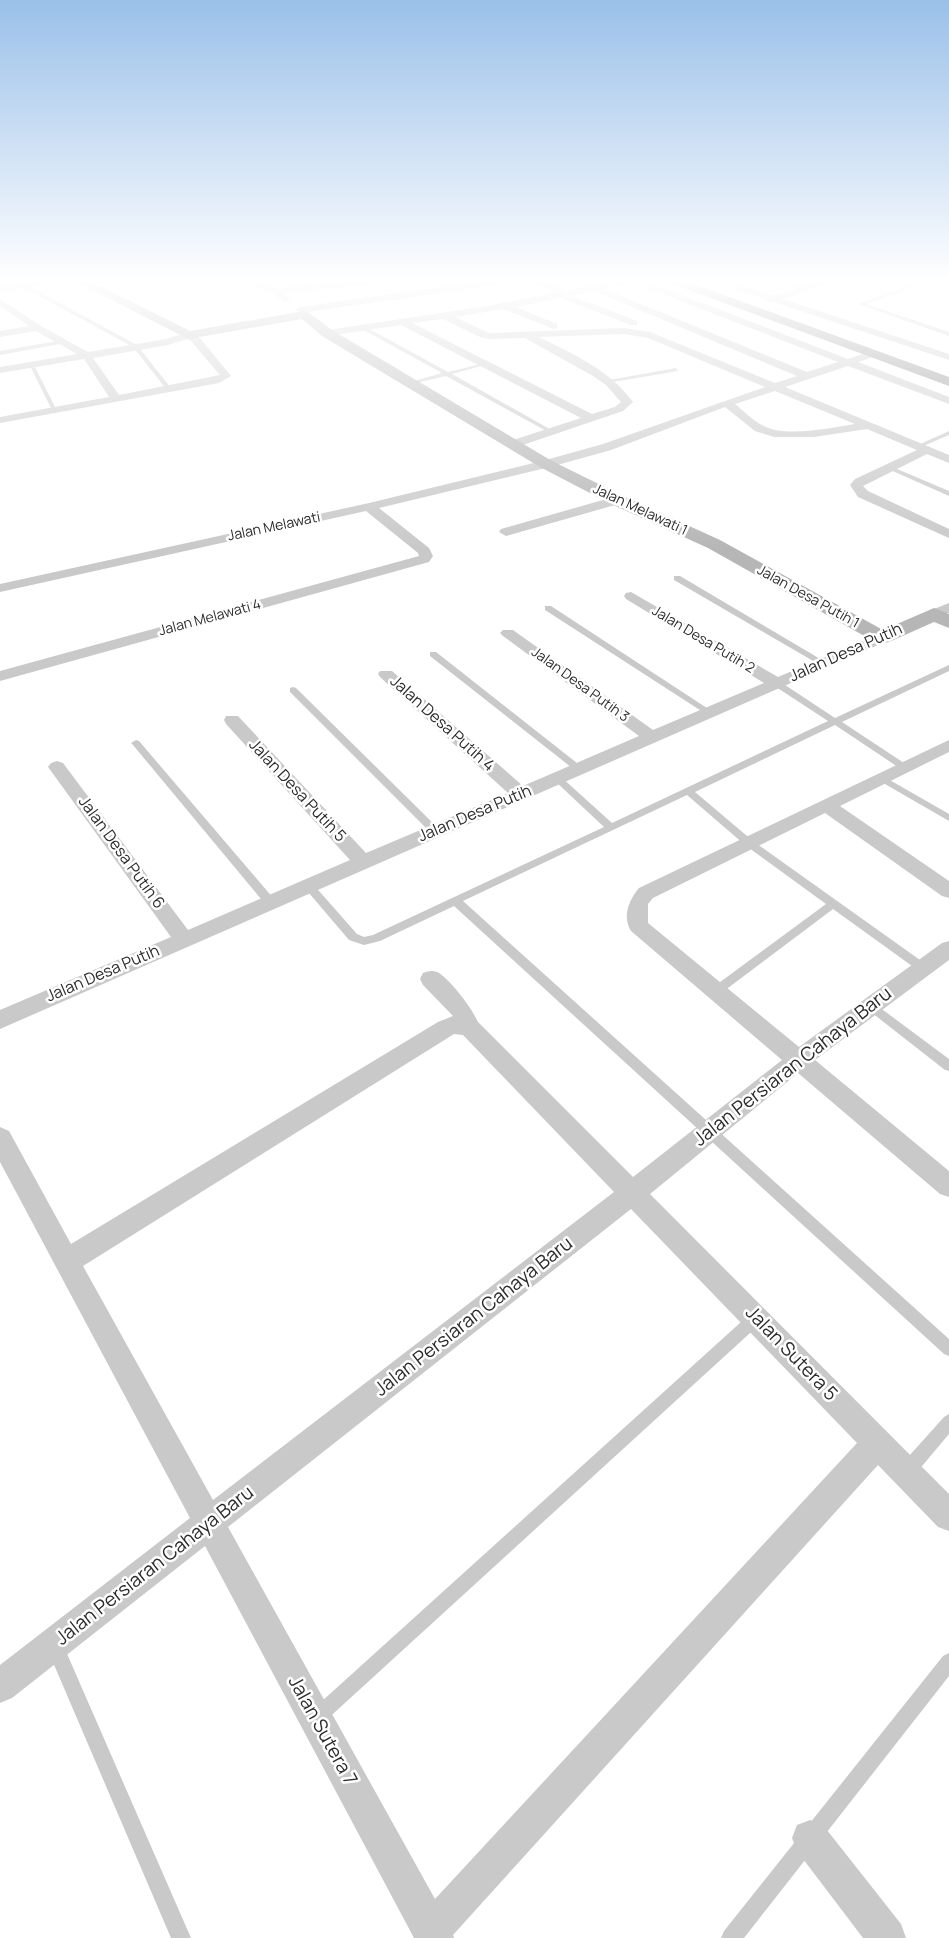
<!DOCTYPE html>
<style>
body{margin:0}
canvas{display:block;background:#fff}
</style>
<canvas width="949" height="1938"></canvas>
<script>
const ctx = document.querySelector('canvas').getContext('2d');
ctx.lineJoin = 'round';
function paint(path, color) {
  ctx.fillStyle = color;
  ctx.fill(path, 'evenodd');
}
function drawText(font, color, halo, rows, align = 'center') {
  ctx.font = font + ' Manrope,sans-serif';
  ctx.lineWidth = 5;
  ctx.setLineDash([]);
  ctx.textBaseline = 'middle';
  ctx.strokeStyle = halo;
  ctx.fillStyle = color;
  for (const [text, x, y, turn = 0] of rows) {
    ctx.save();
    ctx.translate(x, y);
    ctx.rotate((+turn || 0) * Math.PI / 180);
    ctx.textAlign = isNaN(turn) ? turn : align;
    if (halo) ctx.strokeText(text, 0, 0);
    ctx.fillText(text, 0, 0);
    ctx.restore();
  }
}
paint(new Path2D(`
 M296,279H303L322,286L318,287Z
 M771,279H778L806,289L802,290Z
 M929,279H936L866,304L949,332V336L858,304Z
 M21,284H25L137,345L171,388V390H167L133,347L21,286Z
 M364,326L448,372L485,363V365L452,374L555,432L550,433L446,376L411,384V382L442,373L362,329Z
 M63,340L65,343L0,355V351Z
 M29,364L34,365L57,411L52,410Z
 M676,368L678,371L607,383L604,381Z
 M949,431V435L921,447L916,446Z
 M886,466H890L949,491V496L886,468Z
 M674,576H680L827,663L826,665H820L674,580Z
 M545,606H551L713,712L709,715L706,714L545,610Z
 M430,652H436L582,767V771H576L430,656Z
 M949,665V671L842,722L907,765V769H901L835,725L695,792L753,841L927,965L929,968L927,971H919L833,909L720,994H712L710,991L712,988L826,904L745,845L687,795L463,901L949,1339V1356L944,1354L454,906L380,941L364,945L349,940L303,886L308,882L312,883L357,934L364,937L373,935L604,827L554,780V776H560L612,823L828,721L773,685V681H779L835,718Z
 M293,687L296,688L439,829L440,831L439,833H431L290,692V688Z
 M136,740L139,741L274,899L275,902L274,905H266L133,745L131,743Z
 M881,775L949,814V821L878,780V776Z
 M871,1001L949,1059V1071L945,1070L867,1009L865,1006L867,1003Z
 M756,1311L761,1313L763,1318L761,1323L323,1723L317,1726L311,1723L308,1717L311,1711L751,1313Z
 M949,1414V1434L912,1478L906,1480L900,1478L898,1472L900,1466L944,1417Z
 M55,1637L61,1640L191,1938H171L46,1646L49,1640Z
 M949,1653V1676L744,1938H721L724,1931L943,1656Z`), '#c9c9c9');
paint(new Path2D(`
 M42,279H62L58,282L0,292V286Z
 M239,279H252L276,288L363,279H374L376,281L371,284L283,293L290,299L285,302L272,293Z
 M497,279H521L517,282L300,313L295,310L300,307Z
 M526,279H538L567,291L621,279H640L848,359L872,351L876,352L877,354L876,356L858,362L949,397V404L848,366L785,387L949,455V463L927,454L863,486L868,491L949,529V538L858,497L850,485L855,479L917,450L867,429L814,437H774L755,431L725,407L611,450L550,467L379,508L429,548L433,556L429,562L0,681V671L419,556L418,553L366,511L0,592V584L369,503L542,461L603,444L765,387L648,338L624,334L539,337C573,354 610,370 633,402L623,411L514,448L510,447L508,444L510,441L581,418L401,325L327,336L322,333L327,330L481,307L556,293ZM632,282L838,362L807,372L604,289ZM594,291L797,376L775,383L650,332L624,328L489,333L455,317L504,309L554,329L557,328V324L516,307L561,298L631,325H637V321L572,296ZM443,319L480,337L489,339L525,338L593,376L606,385L621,402L615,407L592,414L412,323ZM775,391L855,424C831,428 788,437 766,427C754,422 745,412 735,404Z
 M710,279H723L774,296L824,279H837L783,299L949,354V360L774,302H768L767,300Z
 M0,299L41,326L88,352L166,339L188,332L199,337L231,376L219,383L0,423V417L109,397L84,359L0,373V367L77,354L36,331L0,337V331L29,326L0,306ZM187,339L191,341L220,375L119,395L93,358L168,345Z
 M617,496L622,497L623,500L622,503L506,536L499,532L501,529Z
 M631,592L778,677L877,635H887L890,638L887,641L0,1029V1010L171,937L51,771L48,767L51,763L57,761L63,763L188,930L350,860L226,724L224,720L226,716H238L366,853L508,793L380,677L378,674L380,671H392L523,786L639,736L503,636L500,633L503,630H513L653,730L764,683L626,599L624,596L626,593Z
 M949,603V613L934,618L929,617L927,614L929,611Z
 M949,740V752L840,806L949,881V898L942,896L825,813L653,898L648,904V923L799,1047L942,943L949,941V960L815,1060L949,1171V1197L940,1194L798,1073L650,1194L949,1494V1531L938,1527L878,1465L453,1935L454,1938H414L205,1546L12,1698L0,1703V1665L190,1518L0,1162V1127L9,1131L71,1244L438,1022L453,1016L423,985L420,979L423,973C429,971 433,970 439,973C451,981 472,1008 478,1022L633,1177L782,1060L631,931C622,916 629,900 639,888ZM454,1034L463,1035L614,1192L213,1500L83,1266ZM631,1209L857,1443L435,1899L228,1527Z
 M810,1820L823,1825L901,1924L906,1938H863L797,1851L792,1838L797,1825Z`), '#c9c9c9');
paint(new Path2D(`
 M71,279H86L190,331L304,311L308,312L332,330L552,461L623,496L720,540L883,630L934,608L949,614V628L934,622L889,642L882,644L875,642L708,548L611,504L540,467L322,336L302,319L188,339Z`), '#b6b6b6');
paint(new Path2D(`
 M663,279H680L949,377V386L665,281Z`), '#939393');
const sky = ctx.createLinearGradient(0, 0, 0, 550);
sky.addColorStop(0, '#9ac0e9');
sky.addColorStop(0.51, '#fff');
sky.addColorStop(1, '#ffffff00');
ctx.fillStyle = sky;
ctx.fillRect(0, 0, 949, 550);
drawText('14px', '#2c2c2c', '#fff', [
 ["Jalan Melawati 1",640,510,25],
 ["Jalan Melawati",274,527,-12],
 ["Jalan Desa Putih 1",808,597,29],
 ["Jalan Melawati 4",210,618,-15],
 ["Jalan Desa Putih 2",703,640,31],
 ["Jalan Desa Putih 3",580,685,36]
]);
drawText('16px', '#2c2c2c', '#fff', [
 ["Jalan Desa Putih",846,653,-24],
 ["Jalan Desa Putih 4",442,724,42],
 ["Jalan Desa Putih 5",297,791,47],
 ["Jalan Desa Putih",475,814,-23],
 ["Jalan Desa Putih 6",121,853,54],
 ["Jalan Desa Putih",103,974,-23]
]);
drawText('19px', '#2c2c2c', '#fff', [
 ["Jalan Persiaran Cahaya Baru",793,1067,-38],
 ["Jalan Persiaran Cahaya Baru",474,1317,-38],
 ["Jalan Sutera 5",791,1354,46],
 ["Jalan Persiaran Cahaya Baru",155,1566,-38],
 ["Jalan Sutera 7",322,1731,61]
]);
</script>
